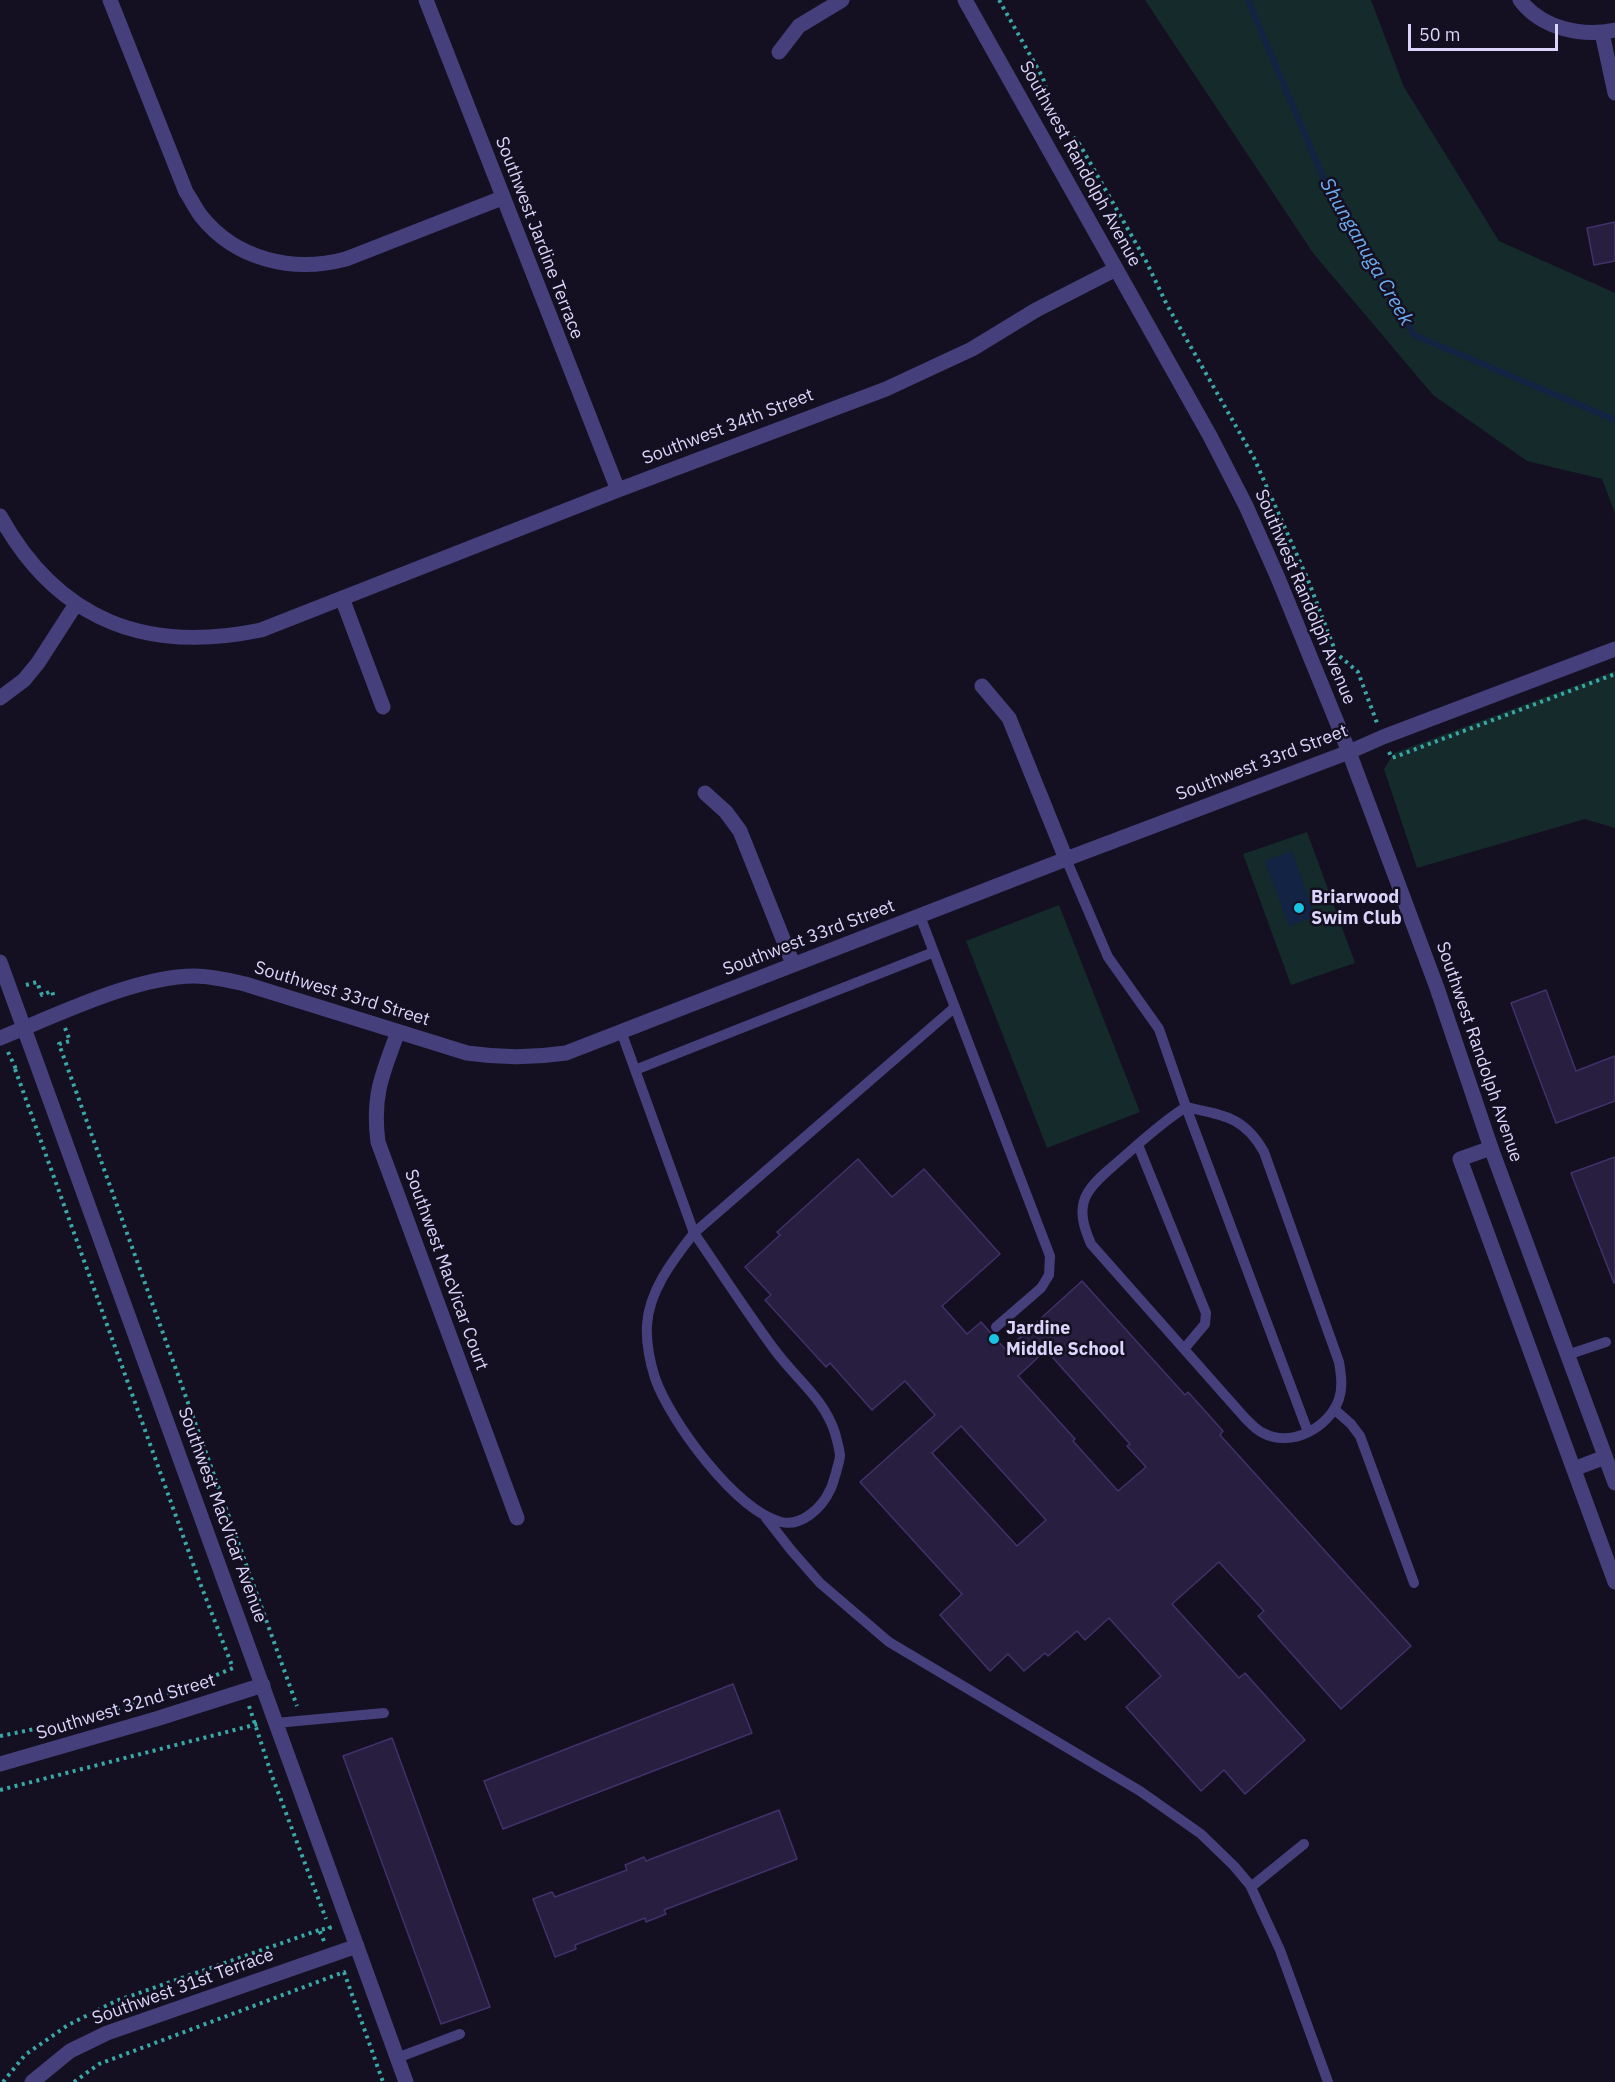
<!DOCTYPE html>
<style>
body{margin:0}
#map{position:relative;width:1615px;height:2082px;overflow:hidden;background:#141021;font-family:"IBM Plex Sans",sans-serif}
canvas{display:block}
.scale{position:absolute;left:1408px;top:24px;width:150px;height:27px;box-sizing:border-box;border:3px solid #dbd5fb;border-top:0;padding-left:8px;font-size:18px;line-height:21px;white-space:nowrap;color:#dbd5fb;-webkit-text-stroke:4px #141021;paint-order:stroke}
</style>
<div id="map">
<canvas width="1615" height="2082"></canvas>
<div class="scale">50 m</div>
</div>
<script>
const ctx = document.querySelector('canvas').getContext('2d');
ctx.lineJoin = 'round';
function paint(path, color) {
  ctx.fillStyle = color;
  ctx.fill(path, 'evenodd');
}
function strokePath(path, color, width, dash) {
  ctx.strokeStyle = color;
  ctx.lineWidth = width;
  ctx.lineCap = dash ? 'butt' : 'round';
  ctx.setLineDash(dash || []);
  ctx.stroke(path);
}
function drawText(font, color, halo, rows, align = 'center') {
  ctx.font = font + ' "IBM Plex Sans",sans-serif';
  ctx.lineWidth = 5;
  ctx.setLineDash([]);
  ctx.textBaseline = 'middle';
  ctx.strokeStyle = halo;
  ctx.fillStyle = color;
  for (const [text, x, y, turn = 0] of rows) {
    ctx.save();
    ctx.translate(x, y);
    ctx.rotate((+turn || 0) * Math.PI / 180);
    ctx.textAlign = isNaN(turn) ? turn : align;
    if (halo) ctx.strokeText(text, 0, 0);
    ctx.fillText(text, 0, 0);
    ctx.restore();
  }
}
paint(new Path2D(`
 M1145,0H1371L1404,87L1499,241L1615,293V513L1602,479L1527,461L1433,395L1313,253Z
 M1615,671V828L1585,819L1417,868L1384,769L1394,753Z
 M1307,832L1355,963L1291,985L1243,854Z
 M1059,905L1140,1112L1047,1148L966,941Z`), '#142a2b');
paint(new Path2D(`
 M1292,851L1315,917L1289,926L1265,861Z`), '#132343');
strokePath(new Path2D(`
 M1248,0L1331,196L1414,335L1615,420`), '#132343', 6);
const building = new Path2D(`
 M1615,222V261L1594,265L1587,228Z
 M1546,990L1576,1071L1615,1056V1101L1556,1123L1511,1003Z
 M1615,1157V1283H1614L1571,1173Z
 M858,1159L892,1197L924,1169L1000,1254L942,1306L967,1334L981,1322L1006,1350L1082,1281L1185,1395L1188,1392L1223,1431L1220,1435L1411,1646L1341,1709L1258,1616L1264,1611L1219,1562L1172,1604L1239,1678L1245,1673L1305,1740L1245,1794L1224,1770L1201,1791L1126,1707L1161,1676L1109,1618L1085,1640L1077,1631L1048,1656L1045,1653L1024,1671L1008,1654L990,1671L940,1615L962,1594L860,1482L935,1415L905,1381L872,1410L830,1363L826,1367L765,1300L771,1295L745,1267L780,1235L777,1232ZM1046,1350L1130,1444L1127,1446L1146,1467L1118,1491L1073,1441L1075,1439L1018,1376ZM961,1426L1046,1520L1017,1546L932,1453Z
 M733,1684L752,1733L503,1829L484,1781Z
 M392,1738L490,2007L441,2024L343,1756Z
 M779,1810L797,1859L664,1910L666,1914L646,1922L645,1918L575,1945L576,1949L555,1957L533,1899L552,1892L555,1897L627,1870L625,1865L644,1857L646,1861Z`);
paint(building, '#271e40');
strokePath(building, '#40326a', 1.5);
strokePath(new Path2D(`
 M999,0L1043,78L1053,113L1080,145L1146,261L1167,305L1254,458L1308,580L1336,653L1358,672L1377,723
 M1389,752L1392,758L1615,674
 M26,985L37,982L42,995L52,991L54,998
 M65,1028L70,1041L59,1044L297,1706
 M8,1052L16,1069
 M249,1706L272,1776L326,1919
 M0,1736C79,1721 159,1700 233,1668L200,1583L15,1069
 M0,1790L258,1724
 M324,1941L319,1930L330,1928L329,1926
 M3,2082L25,2055L68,2025L116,2001L319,1930
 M74,2082L99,2064L344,1972L383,2082`), '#3ba8a8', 4, [3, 4.5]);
strokePath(new Path2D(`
 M1066,859L1108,957L1159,1029L1186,1107C1222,1115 1244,1116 1264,1152L1339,1362C1341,1374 1343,1387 1339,1399C1329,1428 1291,1448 1263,1433C1256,1430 1250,1423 1245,1418L1091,1244C1084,1228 1078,1210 1087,1194C1094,1181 1109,1170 1120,1160C1142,1141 1162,1122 1186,1107L1308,1432
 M920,916L1050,1256L1049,1275L1041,1288L996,1327
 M621,1031L694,1233C674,1259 649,1290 647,1325C646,1342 650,1362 655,1378C670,1421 736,1511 781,1522C801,1527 822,1508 830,1490C833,1485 834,1478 836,1473C837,1467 840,1461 840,1455C839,1448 837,1440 835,1433C824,1398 795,1378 774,1349C746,1311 721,1272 694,1233L955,1007
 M635,1070L934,952
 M1138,1145L1206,1313L1205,1324L1184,1349
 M1567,1355L1606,1342
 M1334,1409L1351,1424L1360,1436L1414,1583
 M766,1518L791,1550L820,1583L889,1642L1140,1791L1201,1834L1234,1866L1250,1885L1280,1950L1328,2082
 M276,1723L384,1713
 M1251,1887L1304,1844
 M397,2058L460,2034`), '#45407c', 10);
strokePath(new Path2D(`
 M110,0L186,192C191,199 195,208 201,216C236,260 293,273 346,259L502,198
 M426,0L618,490
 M1520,0C1542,29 1582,37 1615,30
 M1602,33L1615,93
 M779,52L799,26L842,0
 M0,516C58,621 146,654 261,630L618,490L886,389L972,349L1036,310L1116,269
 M342,598L383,707
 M982,686L1009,718L1066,859
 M0,698L24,680L38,663L76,604
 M1349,752L1383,737L1615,649
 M705,793L726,812L740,831L793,964
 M0,962L406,2082
 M398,1032C382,1074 372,1097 378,1142L517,1518
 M1491,1148L1460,1159L1615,1582
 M1574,1469L1605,1457
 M0,1764L156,1719L263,1685
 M32,2082L70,2051L107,2033L357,1946`), '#45407c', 15);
strokePath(new Path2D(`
 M965,0L1210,436L1246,506L1278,578L1349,752L1437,988L1491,1148L1615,1483
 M0,1038C55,1016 136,976 194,976C211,976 228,980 245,984L467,1053C501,1058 532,1058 566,1053L1066,859L1349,752`), '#45407c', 15);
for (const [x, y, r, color] of [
 [1299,908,6,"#18c4e4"],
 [994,1339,6,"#18c4e4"]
]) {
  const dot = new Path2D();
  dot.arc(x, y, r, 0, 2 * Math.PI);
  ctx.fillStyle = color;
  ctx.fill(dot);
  strokePath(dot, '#141021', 2);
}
drawText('18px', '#dbd5fb', '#141021', [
 ["Southwest Randolph Avenue",1080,164,61],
 ["Southwest Jardine Terrace",539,238,69],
 ["Southwest 34th Street",728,427,-21],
 ["Southwest Randolph Avenue",1305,597,67],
 ["Southwest 33rd Street",1262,763,-21],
 ["Southwest 33rd Street",809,938,-21],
 ["Southwest 33rd Street",342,994,17],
 ["Southwest Randolph Avenue",1479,1052,71],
 ["Southwest MacVicar Court",446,1270,70],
 ["Southwest MacVicar Avenue",222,1515,70],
 ["Southwest 32nd Street",126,1707,-17],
 ["Southwest 31st Terrace",183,1987,-20]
]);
drawText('bold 18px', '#dbd5fb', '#141021', [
 ["Briarwood",1311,898],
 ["Swim Club",1311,919],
 ["Jardine",1006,1329],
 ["Middle School",1006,1350]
], 'left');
drawText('italic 20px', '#6eacf0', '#141021', [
 ["Shunganuga Creek",1366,252,60]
]);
</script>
